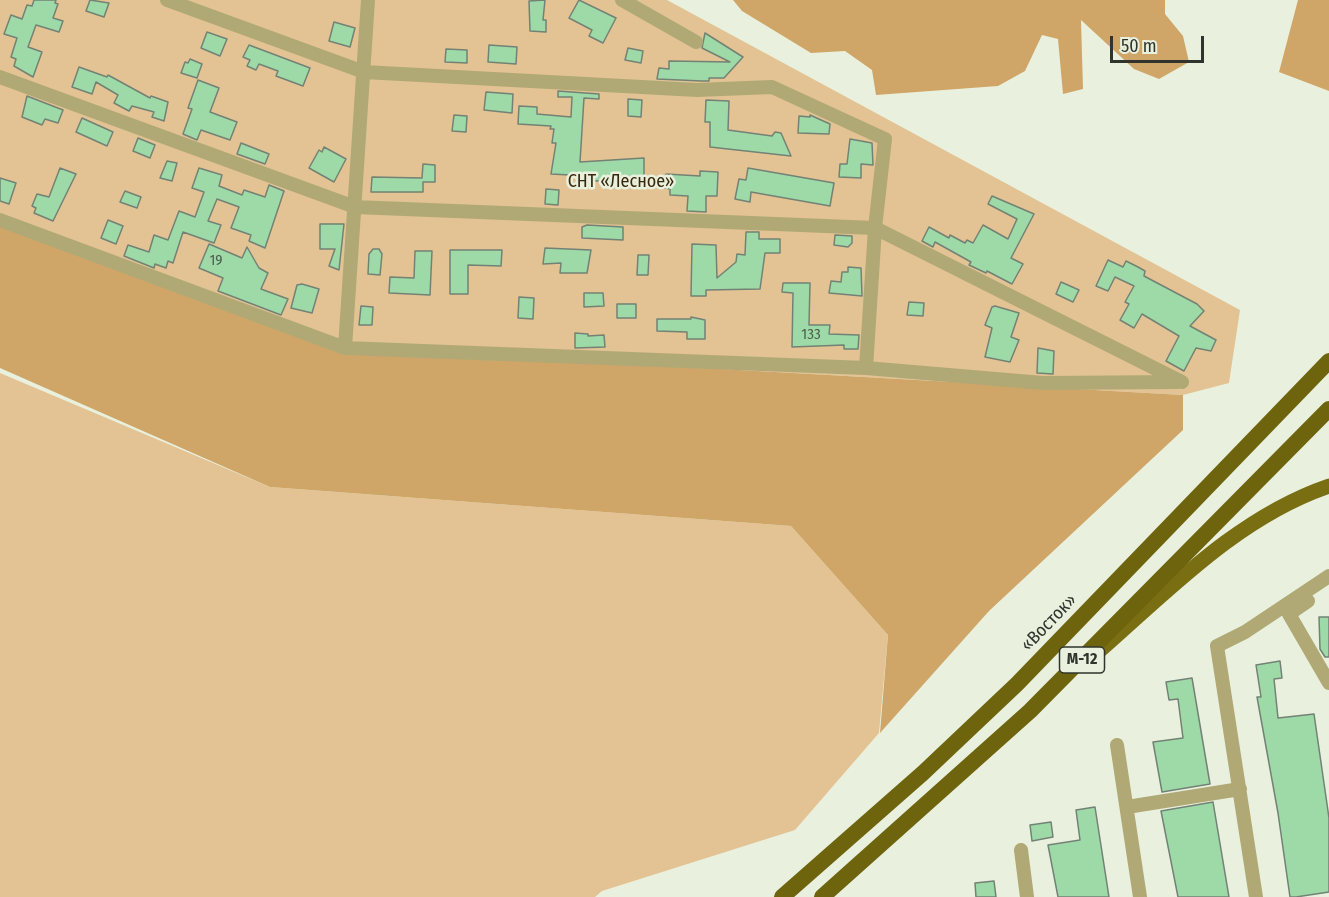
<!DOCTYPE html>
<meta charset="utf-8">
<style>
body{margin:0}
#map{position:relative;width:1329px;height:897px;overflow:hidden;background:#e9f1de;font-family:"Fira Sans Condensed",sans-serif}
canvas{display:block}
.scale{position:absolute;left:1110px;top:36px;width:94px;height:27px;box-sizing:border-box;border:3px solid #31342d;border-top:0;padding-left:8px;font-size:18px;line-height:21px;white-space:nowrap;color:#31342d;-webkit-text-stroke:4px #e9f1de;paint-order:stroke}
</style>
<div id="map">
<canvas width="1329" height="897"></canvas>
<div class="scale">50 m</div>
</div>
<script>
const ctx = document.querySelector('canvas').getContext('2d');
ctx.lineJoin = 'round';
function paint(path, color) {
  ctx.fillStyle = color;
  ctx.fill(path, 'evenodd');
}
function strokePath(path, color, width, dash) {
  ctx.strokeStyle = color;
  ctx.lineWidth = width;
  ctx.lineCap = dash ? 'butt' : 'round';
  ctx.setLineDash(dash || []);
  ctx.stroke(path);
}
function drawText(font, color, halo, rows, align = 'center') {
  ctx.font = font + ' "Fira Sans Condensed",sans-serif';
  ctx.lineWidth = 5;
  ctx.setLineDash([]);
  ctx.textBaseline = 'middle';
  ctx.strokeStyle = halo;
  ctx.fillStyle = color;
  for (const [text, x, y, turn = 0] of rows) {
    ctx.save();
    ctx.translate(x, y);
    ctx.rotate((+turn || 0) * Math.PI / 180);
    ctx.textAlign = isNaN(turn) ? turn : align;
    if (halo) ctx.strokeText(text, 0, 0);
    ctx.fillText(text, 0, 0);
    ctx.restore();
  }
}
paint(new Path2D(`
 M0,0H667L1240,310L1229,383L1183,395L332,347L0,224Z
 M0,373L270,487L791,526L888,635L879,733L795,830L602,891L595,897H0Z`), '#e3c393');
paint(new Path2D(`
 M733,0H1165V14L1183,36L1189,62L1159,79L1134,69L1081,20L1083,89L1063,94L1058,39L1042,35L1025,71L998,86L876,95L872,70L845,51L811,53L742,11Z
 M1298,0H1329V91L1279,72Z
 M0,224L332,347L1183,395V430L989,611L880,733L888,635L791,526L270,487L0,368Z`), '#cfa667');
const building = new Path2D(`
 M34,0H56L55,3L58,4L53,18L63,21L59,32L36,25L28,47L42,52L33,77L14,66L16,59L11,57L17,38L4,34L11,15L22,19L27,5L32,6Z
 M90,0L109,3L104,17L86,11Z
 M545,0L543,20H546V32L530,31L529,1Z
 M579,0L616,18L603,43L589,36L592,30L569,18Z
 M334,22L355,28L350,47L329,41Z
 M207,32L227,39L220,56L201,48Z
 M705,33L743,57L724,78H709V81H702L657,79L659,68L669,69V61L730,62L702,48Z
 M249,45L310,68L303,86L276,76L278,71L259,64L256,70L247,66L250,60L243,57Z
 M489,45L517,47L516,64L488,62Z
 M628,48L643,51L641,63L625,60Z
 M446,49L467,50V63L445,62Z
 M190,59L202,64L197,78L181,73L185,62L188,63Z
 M79,67L107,77L108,75L150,98L151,96L168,102L164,121L152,117L154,112L132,106L129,111L114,103L118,95L96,82L92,94L72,87Z
 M198,80L219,88L210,112L237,122L230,140L201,130L197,140L183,134L192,109L188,108Z
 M558,91L599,94V99L584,98L580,162L644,158V180L590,181L589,176L551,174L556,143H552L554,129H550L551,126L518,124L519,106L537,107V114L571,117L572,97H558Z
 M486,92L513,94L512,113L484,110Z
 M27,96L63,110L58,123L45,119L42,125L22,117Z
 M628,99L642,100L641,117L628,116Z
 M706,100L729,101L728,130L772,136L775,132L781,133L791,156L710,147V122H705Z
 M454,115L467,116L466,132L452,131Z
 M810,115L830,124L829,134L798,133L799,116L810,117Z
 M82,118L113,132L107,146L76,132Z
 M138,138L155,145L150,158L133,151Z
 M850,139L872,143L873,165L861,164V178L839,177L840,164H847Z
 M241,143L269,154L265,164L237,154Z
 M324,147L346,159L334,182L309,168L319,150L322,152Z
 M167,161L177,163L172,181L160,178Z
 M423,164L435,165V182H423V192H371L372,177L422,178Z
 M60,168L76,174L53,221L34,213L36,208L32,206L37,194L49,197Z
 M199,168L222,175L219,186L242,195L244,190L265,197L269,185L284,191L265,248L249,241L251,235L231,228L239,207L217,199L208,221L221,225L214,243L183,232L173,263L168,261L166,268L155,264L154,268L124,256L128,245L149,252L154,235L168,240L179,211L195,217L204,192L192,188Z
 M748,168L834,183L830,206L751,192L750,202L735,199L739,179L746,180Z
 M700,171L718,172L717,196H706V212L687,211L688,196L670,195V189L665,188L666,174L700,176Z
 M0,178L16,183L9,204L0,201Z
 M546,189L559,190L558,205L545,204Z
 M125,191L141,197L137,208L120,202Z
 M992,196L1034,214L1011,258L1023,264L1012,284L987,271L986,273L969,265L971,262L935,242L933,247L922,241L929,227L949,238L950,235L965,243L967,240L973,243L983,225L1008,239L1017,219L988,204Z
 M108,220L123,226L116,244L101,238Z
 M320,224H344L339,270L329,266L335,249H320Z
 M587,225L623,227V240L582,238V227Z
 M746,232H759V239H780V253H765L760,289L706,290V296H691L692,244L716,245L717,278L736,262L737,254L745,255Z
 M835,235L852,236V243L848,247L834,245Z
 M209,244L242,258L247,247L259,268L268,273L261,289L288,299L281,315L218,291L223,278L199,268Z
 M545,248L591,250L587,273H560L561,263L543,264Z
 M373,249H379L382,254L380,275L368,274L369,254Z
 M450,250H502L501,266L468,265V294H450Z
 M415,251H432L430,295L389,293L390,277L414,278Z
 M638,255H649L648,275H637Z
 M1108,260L1123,267L1126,261L1138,267L1145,271L1144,276L1197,304L1204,311L1190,326L1216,340L1211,351L1196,348L1184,371L1166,361L1179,336L1142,314L1134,328L1120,320L1129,304L1125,302L1134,286L1115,277L1108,291L1096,286Z
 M848,267L861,268L862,296L829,293L831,281L841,282L842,272H848Z
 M1061,282L1079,290L1073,302L1056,294Z
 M783,283H810L809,325H830L829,334L859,335L858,349H844V345L792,347L793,293L782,292Z
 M302,284L319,289L312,313L291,308L297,285Z
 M584,293H603L604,306L584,307Z
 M519,297L534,298L533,319L518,318Z
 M909,302L924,303L923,316L907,315Z
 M617,304H636V318H617Z
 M361,306L373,307L372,325H359Z
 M995,306L1019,313L1011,337L1019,340L1010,362L985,357L992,328L985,325L992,307Z
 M691,317L705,320V339H687V332L657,331V319H691Z
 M575,333L588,334V336L604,335L605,347L575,348Z
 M1038,348L1054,351L1053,374L1037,373Z
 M1319,617H1329V657H1325L1320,649Z
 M1280,661L1282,678L1274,679L1278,718L1314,714L1329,818V892L1296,897H1290L1278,813L1257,697H1261L1256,665Z
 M1192,678L1210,784L1162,792L1153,742L1183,738L1178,699L1169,700L1166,682Z
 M1213,802L1229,897H1178L1161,811Z
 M1095,807L1109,897H1058L1048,845L1080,840L1076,810Z
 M1051,822L1053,837L1032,841L1030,825Z
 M994,881L996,897H976L975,883Z`);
paint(building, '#9ddaa7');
strokePath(building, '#738275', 1.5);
strokePath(new Path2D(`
 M167,0L364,72L697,90L772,87L885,139L875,228L866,368
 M622,0L696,42
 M0,77L355,207L875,228L1182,382
 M0,220L345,348L866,368L1043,383L1177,382
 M345,348L368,0
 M1308,601L1289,614L1329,683
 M1117,745L1140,897
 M1127,807L1240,789
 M1021,850L1027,897
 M1256,897L1217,646L1245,632L1329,576`), '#b0a976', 14);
strokePath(new Path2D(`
 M1098,652C1169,590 1238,517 1329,486`), '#7a6e13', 15);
strokePath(new Path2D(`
 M782,897L923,773L1017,684L1329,361
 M822,897L1030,711L1329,409`), '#6e640e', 16);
drawText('15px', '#4c5e4c', null, [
 ["19",216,261],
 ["133",811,335]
]);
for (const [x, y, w] of [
 [1082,660,45]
]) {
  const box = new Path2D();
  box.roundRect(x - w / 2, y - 13, w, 26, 4.5);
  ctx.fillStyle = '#e9f1de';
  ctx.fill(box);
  strokePath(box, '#31342d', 1.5);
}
drawText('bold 16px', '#31342d', null, [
 ["М-12",1082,660]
]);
drawText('18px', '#38270a', '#e9f1de', [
 ["СНТ «Лесное»",621,182]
]);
drawText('18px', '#31342d', '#e9f1de', [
 ["«Восток»",1049,623,-46]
]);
</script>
